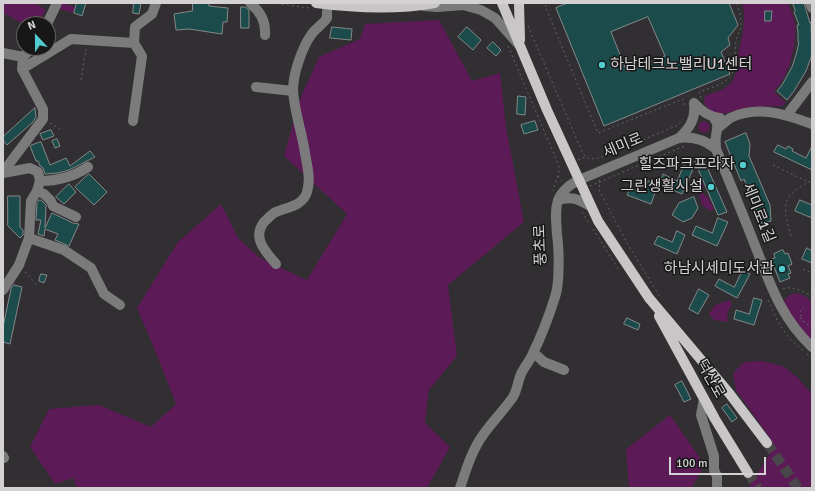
<!DOCTYPE html>
<meta charset="utf-8">
<style>
body{margin:0}
#map{position:relative;width:815px;height:491px;overflow:hidden;background:#312f31;font-family:Signika,sans-serif}
canvas{display:block}
.frame{position:absolute;inset:0;border:4px solid #d3d1d2;pointer-events:none}
.north{position:absolute;left:16px;top:16px;width:40px;height:40px;box-sizing:border-box;background:#181718;border:1px solid #636162;border-radius:50%;rotate:338deg;font-size:11px;font-weight:700;line-height:16px;text-align:center;color:#d3d1d2}
.north::after{content:'';display:block;margin:auto;width:14px;height:18px;background:#52cdcf;clip-path:polygon(50% 0,100% 100%,50% 72%,0 100%)}
.scale{position:absolute;left:669px;top:457px;width:97px;height:18px;box-sizing:border-box;border:2px solid #d3d1d2;border-top:0;padding-left:5px;font-size:12px;line-height:14px;white-space:nowrap;color:#d3d1d2;-webkit-text-stroke:3px #181718;paint-order:stroke}
</style>
<div id="map">
<canvas width="815" height="491"></canvas>
<div class="frame"></div>
<div class="north">N</div>
<div class="scale">100 m</div>
</div>
<script>
const ctx = document.querySelector('canvas').getContext('2d');
ctx.lineJoin = 'round';
function paint(path, color) {
  ctx.fillStyle = color;
  ctx.fill(path, 'evenodd');
}
function strokePath(path, color, width, dash) {
  ctx.strokeStyle = color;
  ctx.lineWidth = width;
  ctx.lineCap = dash ? 'butt' : 'round';
  ctx.setLineDash(dash || []);
  ctx.stroke(path);
}
function drawText(font, color, halo, rows, align = 'center') {
  ctx.font = font + ' Signika,"Noto Sans KR",sans-serif';
  ctx.lineWidth = 3;
  ctx.setLineDash([]);
  ctx.textBaseline = 'middle';
  ctx.strokeStyle = halo;
  ctx.fillStyle = color;
  for (const [text, x, y, turn = 0] of rows) {
    ctx.save();
    ctx.translate(x, y);
    ctx.rotate((+turn || 0) * Math.PI / 180);
    ctx.textAlign = isNaN(turn) ? turn : align;
    if (halo) ctx.strokeText(text, 0, 0);
    ctx.fillText(text, 0, 0);
    ctx.restore();
  }
}
paint(new Path2D(`
 M3,3H34L46,10L38,24H24L3,13Z
 M62,3L75,7L73,13L60,9Z
 M742,3H788C790,8 792,13 794,18C799,39 790,76 774,91L780,98L786,103L782,106L749,107L719,115L711,112L704,103L705,96C712,93 725,90 730,84C739,73 736,65 739,52C742,35 747,20 742,3Z
 M439,20L472,81L500,73L506,127L524,222L448,285L457,356L429,390L425,423L450,447L427,488H77L73,478L55,484L30,447L49,409L99,405L151,427L176,404L156,353L137,308L178,242L221,204L238,238L260,258L307,280L347,214L284,156L300,99L319,57L360,39L365,24Z
 M698.5 127a5.5 5.5 0 1 1 11 0a5.5 5.5 0 1 1-11 0Z
 M700,178L704,186L702,189L704,195L708,197L714,209L710,211L702,205L699,194L693,187Z
 M797,293L807,297L812,305V343L784,305C784,297 790,294 797,293Z
 M730,300L732,305L727,312L728,322L714,320L709,314L715,305Z
 M762,361L783,366L797,377L812,394V488H748L771,452L770,438L736,390L733,373L744,362Z
 M670,415L705,465L691,488H629L626,449Z`), '#5c1a56');
const building = new Path2D(`
 M77,3H86L82,16L74,13Z
 M134,3H141L139,14L133,13Z
 M193,3H209V6L228,8L227,22H223L222,34L189,29L176,30L174,14L192,11Z
 M568,3H729L738,25L728,38L730,45L721,52L730,74L604,126L556,8ZM648,17L665,56L627,72L611,32Z
 M793,3H804L810,23L811,22L812,55L806,71L794,91L787,100L777,91L782,85L792,67L796,55L799,42H798V33L797,25H799L794,12L795,11Z
 M241,7H245L249,10V28H241Z
 M765,11H772L771,21H765Z
 M332,27L352,29L351,40L330,38Z
 M467,27L481,40L473,50L458,37Z
 M493,42L501,50L496,56L487,48Z
 M518,96L526,97L525,115L517,114Z
 M35,108L36,117L33,122L7,145L3,140V137Z
 M535,121L538,130L524,134L521,125Z
 M51,130L54,136L43,140L40,134Z
 M746,133L750,144L749,156L770,205L771,221L762,224L744,179L741,181L725,142Z
 M57,139L60,146L55,148L52,141Z
 M41,142L50,165L66,158L70,166L90,151L95,157L69,170L58,173L45,174L43,168L40,166L38,161H36L30,146Z
 M778,145L786,149L788,146L793,149L792,151L806,158L812,146V170L774,152Z
 M703,158L727,212L718,215L695,162Z
 M684,165L693,169L682,194L659,184L663,174L677,181Z
 M89,174L107,192L94,205L75,187Z
 M648,181L658,184L651,204L627,195L630,188L644,193Z
 M69,184L76,192L64,204L56,197Z
 M8,196H20V227L23,230V235L20,238L8,226Z
 M694,197L698,208L692,218L683,222L672,215L679,203Z
 M39,200H41L46,205L45,228L52,213L73,223L79,224L69,246L55,240L58,234L45,229L44,236L38,234L41,220H36L37,203Z
 M800,200L812,205V218L795,211Z
 M718,218L728,222L717,246L692,235L696,226L712,233Z
 M677,231L685,235L677,254L654,244L658,236L672,242Z
 M807,248L812,251V263L802,259Z
 M783,250L785,254L788,253L792,264L788,266L791,273L788,274L790,278L780,282L771,259L775,258L774,254Z
 M743,270L750,274L737,298L715,286L719,279L734,287Z
 M41,274L47,275L44,283L39,281Z
 M14,285L22,287L10,344L3,342V327L11,289Z
 M699,289L709,295L698,314L689,309Z
 M754,298L762,300L754,325L734,319L736,310L749,314Z
 M627,318L640,324L638,330L624,324Z
 M682,381L691,399L684,402L675,385Z
 M727,404L737,418L732,422L722,408Z`);
paint(building, '#1c4b4c');
strokePath(building, '#848888', 1);
strokePath(new Path2D(`
 M767,443L798,488
 M748,473L758,488`), '#494749', 10, [10, 5]);
strokePath(new Path2D(`
 M272,3L309,8
 M551,3L545,6L598,133L683,99L685,107
 M528,26L583,154L589,159L599,158L669,129L678,125L683,119
 M508,46L559,166V171L553,191
 M81,80L86,49
 M701,98L699,92C709,88 723,85 730,77C737,68 734,52 736,41C737,35 741,31 741,24C741,17 739,10 737,3
 M50,123L60,129
 M578,160L585,157
 M773,165L808,182
 M558,176L562,181
 M599,180L600,183L599,190L627,243L660,297
 M590,186L682,147L687,146
 M582,212L590,225
 M593,229L619,270
 M791,236C782,203 781,197 812,180
 M803,269L812,273
 M25,272L38,286
 M783,289C792,285 804,292 812,296
 M768,300C777,322 786,338 805,352
 M801,317L800,312L802,309L804,308
 M800,319L801,318L805,323L812,327
 M807,354L812,358`), '#666466', 1, [2, 3]);
strokePath(new Path2D(`
 M250,3C260,11 266,22 265,35
 M810,3L812,8
 M424,6L437,7L463,5L481,10L495,18L519,45
 M47,24L57,3
 M134,43L135,27L152,14L156,3
 M3,53L23,57
 M22,69L71,39L134,43L142,56L133,121
 M256,87L293,91
 M694,103C701,111 710,117 720,118
 M787,115L812,82
 M714,118C719,125 717,128 716,136C715,140 716,145 716,149C729,181 742,212 754,243C770,283 780,317 812,347
 M718,128C722,125 726,121 730,118C758,105 785,114 812,124
 M679,138C690,128 696,118 694,103
 M3,172L43,119V109L22,69L23,57L32,48
 M3,173L30,168L38,172L40,181L37,191L31,201L29,238L19,265L3,290
 M40,181C59,181 73,177 88,167
 M37,191L44,194L51,201L53,206L76,217
 M558,200C572,196 578,199 590,206
 M29,238L64,250L91,268L104,294L120,305
 M276,264C265,251 252,238 264,222C268,219 271,214 276,212C287,207 303,206 307,192C311,179 307,165 305,153C302,132 294,111 293,90C293,74 302,48 311,35C315,29 323,24 327,18V11
 M534,353L544,362L564,370
 M704,399L701,415L714,456V470L717,476V485
 M3,456L4,458
 M460,488C466,470 472,450 483,435C492,422 504,410 513,397C517,391 518,381 521,374C524,367 530,361 533,353C542,335 549,316 555,297C560,283 559,249 557,234C555,208 553,193 579,180L679,138C693,136 705,140 716,149`), '#7c7b7c', 10);
strokePath(new Path2D(`
 M316,3C355,8 396,10 435,3
 M502,3L547,110L598,221L649,298L729,393L767,443
 M519,3L520,40
 M659,316L715,419L748,473`), '#c9c6c8', 10);
for (const [x, y, r, color] of [
 [602,65,4,"#52cdcf"],
 [743,165,4,"#52cdcf"],
 [711,187,4,"#52cdcf"],
 [782,269,4,"#52cdcf"]
]) {
  const dot = new Path2D();
  dot.arc(x, y, r, 0, 2 * Math.PI);
  ctx.fillStyle = color;
  ctx.fill(dot);
  strokePath(dot, '#181718', 1.5);
}
drawText('15px', '#d3d1d2', '#181718', [
 ["하남테크노밸리U1센터",610,65,"left"],
 ["힐즈파크프라자",735,165],
 ["그린생활시설",703,187],
 ["하남시세미도서관",774,269]
], 'right');
drawText('15px', '#d3d1d2', '#181718', [
 ["세미로",623,146,-23],
 ["세미로1길",758,213,68],
 ["풍초로",541,245,-92],
 ["덕산로",710,379,61]
]);
</script>
